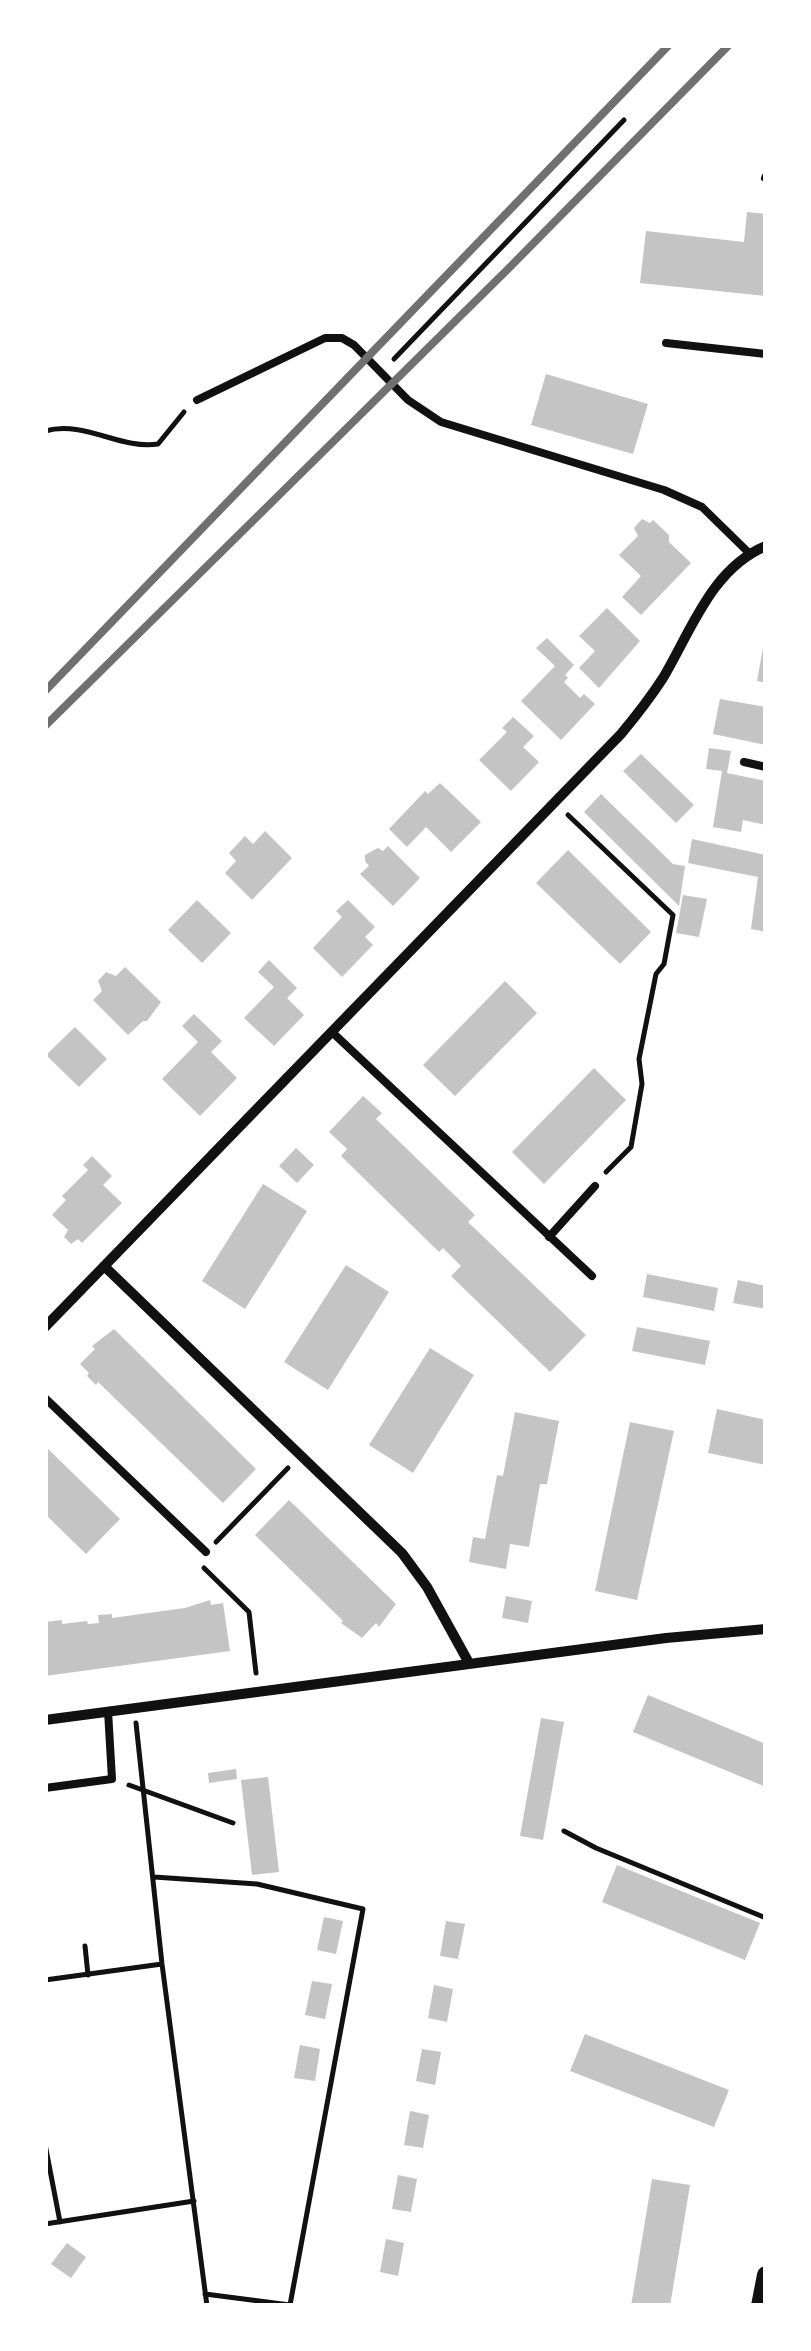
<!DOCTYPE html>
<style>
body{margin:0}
#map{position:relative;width:811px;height:2351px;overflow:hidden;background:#fff;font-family:"Fira Sans",sans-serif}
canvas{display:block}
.frame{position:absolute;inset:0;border:48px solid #fff;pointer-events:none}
</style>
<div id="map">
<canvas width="811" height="2351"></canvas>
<div class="frame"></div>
</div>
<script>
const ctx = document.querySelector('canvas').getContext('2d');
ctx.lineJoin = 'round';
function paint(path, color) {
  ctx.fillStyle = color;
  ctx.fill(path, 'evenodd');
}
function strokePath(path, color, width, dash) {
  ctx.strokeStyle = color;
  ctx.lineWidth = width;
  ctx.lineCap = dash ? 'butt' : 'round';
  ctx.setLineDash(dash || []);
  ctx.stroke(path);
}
paint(new Path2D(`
 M747,212L766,214V296L640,283L646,231L744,242Z
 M546,374L648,404L633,454L531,425Z
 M642,519L650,523L653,520L669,535V542L691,563L641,615L622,597L641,576L619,555L638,536L634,528Z
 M607,608L640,641L599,688L579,668L595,651L579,636Z
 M547,638L574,665L565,675L568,678L564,682L580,698L584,694L595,704L561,740L521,701L555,666L536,648Z
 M764,642H766V683L757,681Z
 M720,699L766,707V745L713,734Z
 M513,717L534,736L523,747L539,762L511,791L479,760L507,732L502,728Z
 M709,748L731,751L727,773L766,781V825L743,820L741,832L713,827L722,771L706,769Z
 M641,754L694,805L676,823L623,771Z
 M440,783L481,822L451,852L426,827L407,847L389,829L425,791L428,794Z
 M601,794L673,864L685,866L679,906L584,812Z
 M265,831L292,858L252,900L225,873L236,861L229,853L245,836L253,844Z
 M692,839L766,855V932L751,929L758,877L688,863Z
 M388,846L420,878L393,906L360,874L369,866L365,861V855L378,848L383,851Z
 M568,850L651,932L620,964L536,883Z
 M683,895L707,899L699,937L676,933Z
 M197,900L231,933L202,963L168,930Z
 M348,900L375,927L365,937L373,945L342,977L313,948L342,917L336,911Z
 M269,960L297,988L287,998L304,1015L274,1046L244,1018L274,987L258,972Z
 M125,967L161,1002L147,1021H143L128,1035L93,1000L102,991L98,981L106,972L116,976Z
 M505,981L537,1013L455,1096L423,1065Z
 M194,1014L222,1041L211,1052L237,1078L200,1116L162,1079L198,1042L182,1026Z
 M75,1027L107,1059L79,1087L46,1055Z
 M594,1068L626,1100L544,1184L512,1152Z
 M363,1096L382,1113L376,1119L475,1215L468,1222L586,1335L550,1372L451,1276L461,1266L443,1248L439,1252L341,1156L347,1149L329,1132Z
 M296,1148L314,1165L297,1183L279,1166Z
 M92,1156L112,1176L103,1185L122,1203L82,1243L78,1239L71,1244L64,1237L68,1230L52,1215L66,1200L62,1196L88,1170L83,1165Z
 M263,1184L307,1211L245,1309L202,1281Z
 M346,1265L389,1292L328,1390L284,1362Z
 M647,1274L718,1288L714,1311L643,1297Z
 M738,1280L766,1286V1309L733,1303Z
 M637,1327L710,1341L705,1365L632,1351Z
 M114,1329L256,1469L223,1503L98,1382L96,1385L87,1376L89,1373L80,1364L95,1349L92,1346Z
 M430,1348L474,1375L413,1473L369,1445Z
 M717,1409L766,1420V1465L708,1453Z
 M515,1412L559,1421L547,1484H540L529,1547L510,1544L506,1569L469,1562L473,1537L485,1539L497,1475L503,1476Z
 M630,1422L674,1431L637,1600L595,1591Z
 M45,1446L120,1519L86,1554L45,1514Z
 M289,1500L396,1604L379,1627L376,1623L362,1638L341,1623L343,1621L255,1535Z
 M506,1596L532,1601L528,1623L502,1618Z
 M210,1600L211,1605L223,1603L230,1651L45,1676V1622L62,1620V1624L87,1621L88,1624L99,1623L98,1615L112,1614V1618L185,1608Z
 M648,1695L766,1744V1787L633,1732Z
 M541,1718L564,1722L543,1840L520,1836Z
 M236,1769L237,1779L209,1783L208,1773Z
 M268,1777L279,1872L252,1875L241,1780Z
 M617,1865L760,1923L745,1960L602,1902Z
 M324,1917L343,1921L336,1954L317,1950Z
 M446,1921L465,1924L458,1959L440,1956Z
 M312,1981L332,1984L325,2019L305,2015Z
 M434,1985L453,1989L447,2022L428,2018Z
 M585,2034L729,2090L714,2127L570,2071Z
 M300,2045L320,2049L315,2081L294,2078Z
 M422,2049L441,2052L435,2085L416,2081Z
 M410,2111L429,2115L423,2148L404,2145Z
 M398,2175L417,2179L411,2212L392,2209Z
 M652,2179L690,2185L670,2306H631Z
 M386,2239L404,2243L398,2276L380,2272Z
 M67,2243L86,2257L71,2278L51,2264Z`), '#c4c4c4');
strokePath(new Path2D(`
 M394,359L624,120
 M45,431C85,420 120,450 158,444L184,412
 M568,815L673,915L664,964L656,974L639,1059L642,1084L631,1147L606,1172
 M216,1542L288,1468
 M204,1568L249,1612L256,1673
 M136,1723L162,1964L207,2306
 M129,1785L233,1823
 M564,1831L596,1848L766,1918
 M154,1877L257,1884L363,1909L290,2305L205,2294
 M85,1946L88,1975
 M45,1980L162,1964
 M45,2144L60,2222
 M45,2224L194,2201`), '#111', 5);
strokePath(new Path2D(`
 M765,178L766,176
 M666,343L766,354
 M197,400L325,338H342L354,345L408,400L441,422L664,490L702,507L749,553
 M744,762L766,767
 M333,1033L592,1276
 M549,1237L595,1186
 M45,1398L206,1552
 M45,1788L112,1779L108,1711`), '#111', 8);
strokePath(new Path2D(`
 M104,1266L402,1553L427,1587L469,1663
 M45,1327L621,734C636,716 650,698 663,678C691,631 712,568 766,546
 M45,1720L666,1638L766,1629`), '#111', 10);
strokePath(new Path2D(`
 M760,2306L766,2275`), '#111', 18);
strokePath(new Path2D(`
 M45,691L669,45
 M45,726L508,269L729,45`), '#707070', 8);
</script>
